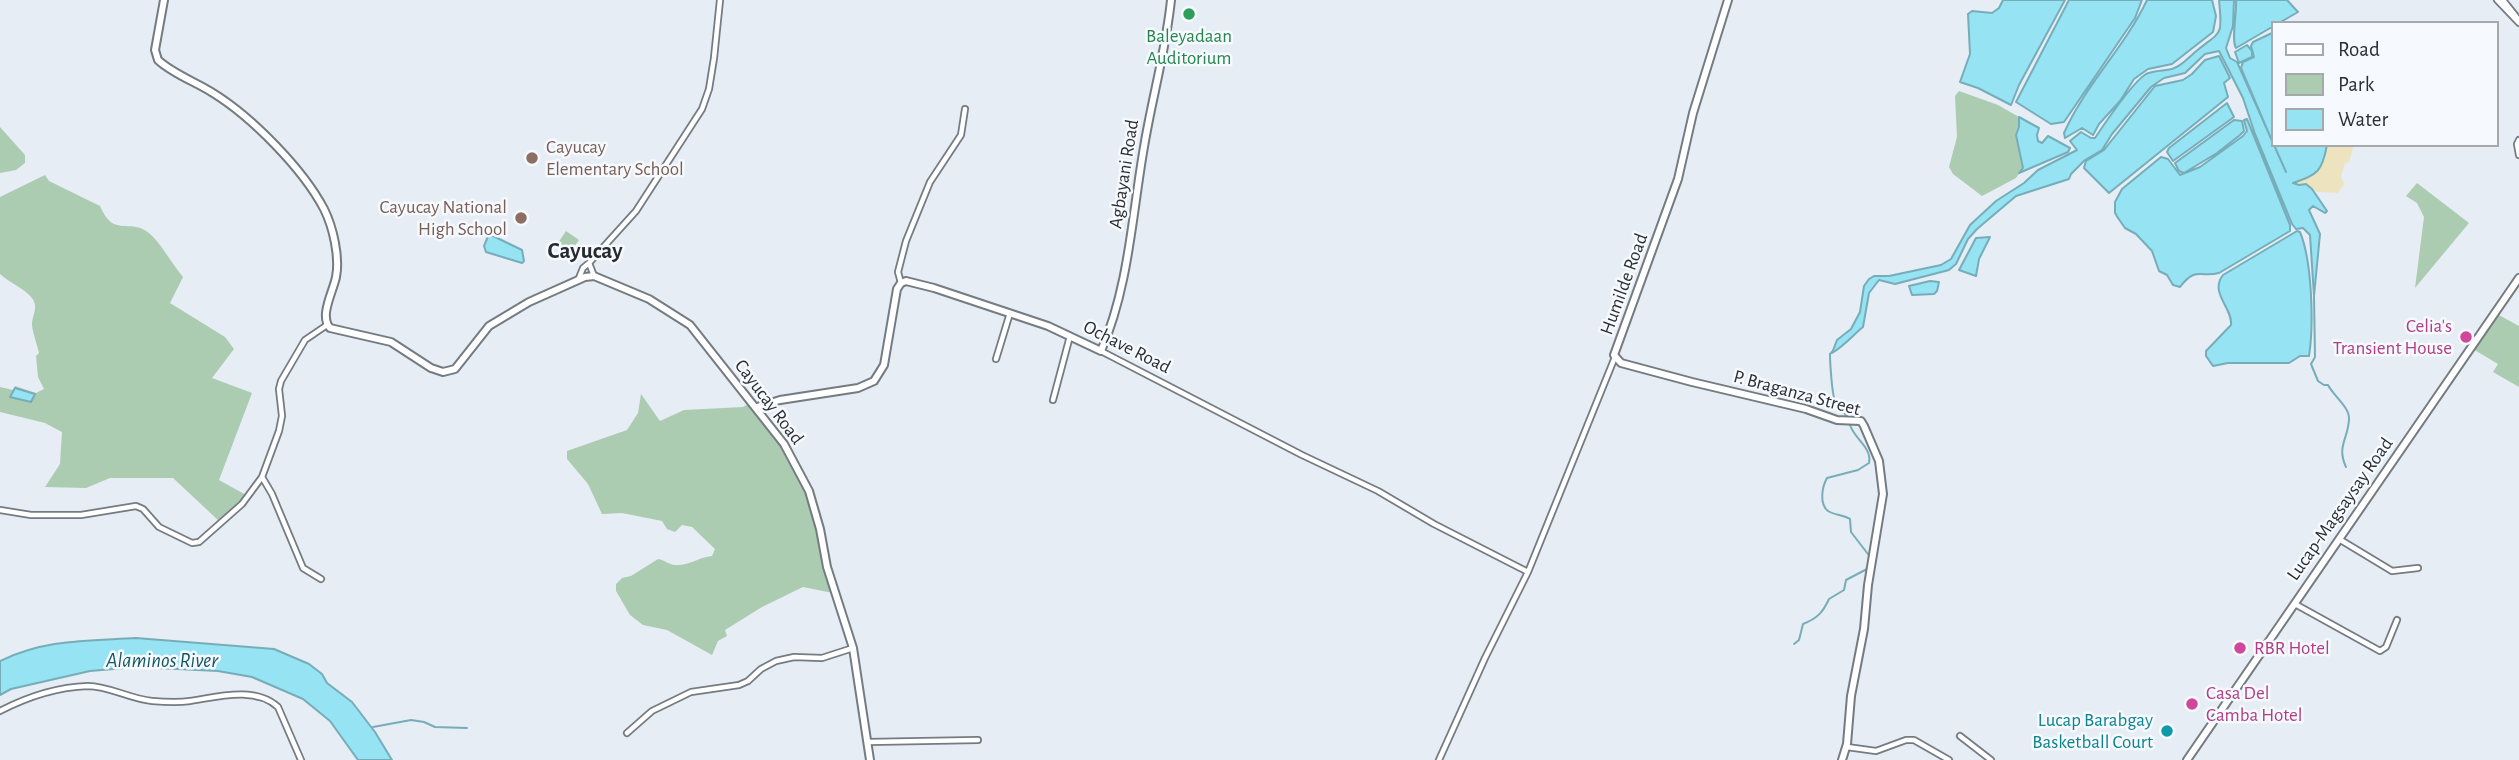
<!DOCTYPE html>
<style>
body{margin:0}
#map{position:relative;width:2519px;height:760px;overflow:hidden;background:#e6edf4;font-family:"Alegreya Sans",sans-serif}
canvas{display:block}
.legend{position:absolute;left:2271px;top:21px;width:228px;height:126px;box-sizing:border-box;background:#f6fafe;border:2px solid #a5a9ac;margin:0;padding:9px 12px;list-style:none;font-size:21px;color:#2c2f31}
.legend li{display:flex;align-items:center;gap:14px;height:35px}
.legend b{width:35px;border:2px solid #a5a9ac}
</style>
<div id="map">
<canvas width="2519" height="760"></canvas>
<ul class="legend">
<li><b style="height:9px;background:#fff"></b>Road</li>
<li><b style="height:19px;background:#acccb2"></b>Park</li>
<li><b style="height:19px;background:#95e3f3"></b>Water</li>
</ul>
</div>
<script>
const ctx = document.querySelector('canvas').getContext('2d');
ctx.lineJoin = 'round';
function paint(path, color) {
  ctx.fillStyle = color;
  ctx.fill(path, 'evenodd');
}
function strokePath(path, color, width, dash) {
  ctx.strokeStyle = color;
  ctx.lineWidth = width;
  ctx.lineCap = dash ? 'butt' : 'round';
  ctx.setLineDash(dash || []);
  ctx.stroke(path);
}
function drawText(font, color, halo, rows, align = 'center') {
  ctx.font = font + ' "Alegreya Sans",sans-serif';
  ctx.lineWidth = 5;
  ctx.setLineDash([]);
  ctx.textBaseline = 'middle';
  ctx.strokeStyle = halo;
  ctx.fillStyle = color;
  for (const [text, x, y, turn = 0] of rows) {
    ctx.save();
    ctx.translate(x, y);
    ctx.rotate((+turn || 0) * Math.PI / 180);
    ctx.textAlign = isNaN(turn) ? turn : align;
    if (halo) ctx.strokeText(text, 0, 0);
    ctx.fillText(text, 0, 0);
    ctx.restore();
  }
}
paint(new Path2D(`
 M1959,91L1998,105L2019,117V127L2016,135L2023,168L2016,178L1982,196L1953,174L1949,167L1957,137L1955,96Z
 M0,127L25,155V163L16,170L0,173Z
 M45,175L49,181L100,206C114,239 129,217 149,233C161,243 172,264 183,277L170,303L225,337L234,349L212,378L252,393L219,480L246,495L219,521L173,478H110L86,488L45,487L60,464L62,432L45,423L0,412V387L13,390L15,386L36,393L44,389L38,377L36,356L39,353C37,344 33,334 32,325C32,315 39,308 32,298C24,288 10,283 0,274V197Z
 M2417,183L2469,223L2415,288L2424,217L2417,203L2406,196Z
 M566,231L579,240L570,252L558,243Z
 M2497,314L2519,326V387L2493,372L2498,364L2473,349Z
 M641,394L660,421L684,410L743,407L753,401L777,428L803,472L813,499L821,541L838,594L803,587L762,607L725,630L727,636L718,641L712,655L667,630L643,625L630,615L616,591V584L622,578L631,576L658,559C664,560 670,565 675,565C689,566 699,557 712,556L715,549L692,527L682,525L675,532L667,529L662,521L622,513L602,514L588,484L567,459V451L627,430L638,413Z`), '#acccb2');
paint(new Path2D(`
 M2327,145H2354L2349,162L2345,163L2341,177L2344,184L2338,193L2317,192L2306,184L2302,186L2294,182C2316,175 2323,168 2327,145Z`), '#ede3be');
const water = new Path2D(`
 M2003,0H2065L2019,85L2011,105L1978,88L1960,82L1970,54L1968,14L1972,11L1992,13L1999,8Z
 M2069,0H2142L2135,18L2064,122L2051,124L2016,102Z
 M2147,0H2212L2216,16L2213,32L2172,64L2148,69L2134,79L2120,101L2099,124L2093,135L2082,128L2065,138L2064,133C2085,85 2125,47 2147,0Z
 M2219,0H2234L2233,26L2226,48L2230,58L2237,62L2286,172L2274,145H2327C2322,172 2318,174 2293,183L2299,185L2306,184L2312,189L2327,211L2325,213L2313,206L2309,210L2320,234L2314,296L2310,235L2303,228L2296,229L2292,224L2255,134L2243,98L2219,51L2205,54L2185,73L2164,78L2151,87L2112,134L2102,150L2085,160L2071,174L2069,179L2016,196L1977,229L1968,239L1956,264L1949,270L1895,284L1879,280L1869,293L1863,327C1852,336 1844,346 1832,353L1837,340L1851,329L1860,312L1864,286L1869,279L1874,276H1889L1941,265L1951,259L1970,225L1996,201L2024,183L2038,170L2077,150L2070,141L2081,132L2091,138H2095C2105,123 2132,83 2146,74C2154,70 2164,71 2172,69C2182,66 2187,59 2194,53C2221,30 2223,39 2219,0Z
 M2236,0H2287L2298,12L2279,23H2272V27L2236,48C2231,40 2237,13 2236,0Z
 M2272,33V141L2241,68L2243,62L2254,57L2251,46L2253,42Z
 M2247,45L2252,51V57L2239,63L2235,52Z
 M2219,56L2230,78L2224,83L2228,97L2109,193L2084,168L2086,161L2104,150L2155,86L2183,80L2192,74L2205,60Z
 M2227,103L2234,117L2173,161L2167,152L2169,148Z
 M2019,117L2039,128L2037,135L2038,141L2042,143L2048,136L2070,148L2068,152L2019,173L2023,168L2016,135L2019,127Z
 M2247,119L2290,225V231L2219,273C2200,278 2196,266 2180,287L2173,285L2167,275L2159,271L2152,251L2136,234L2125,228L2118,218L2115,213V202L2122,189L2161,157L2168,159L2180,175L2200,167L2243,136L2247,131L2244,120Z
 M2234,120L2242,121L2244,131L2240,135L2217,153L2184,173L2179,171L2175,163Z
 M2297,231L2300,232C2312,261 2314,324 2309,356H2300L2289,363H2228L2213,366L2206,356V351L2231,325C2233,308 2209,293 2223,275Z
 M489,234L522,250L524,261L522,263L486,252L484,246Z
 M1990,237L1979,259L1976,276L1959,270L1976,238Z
 M1930,281L1939,282L1937,291L1934,294L1912,295L1909,286Z
 M15,388L35,394L31,402L10,397Z
 M136,638L274,649L309,664L322,674L327,683L352,702L375,732L392,760H358L330,721L303,699L252,677L218,671L137,667L90,671L11,689L0,695V661C46,639 86,641 136,638Z`);
paint(water, '#95e3f3');
strokePath(water, '#76adb9', 2);
strokePath(new Path2D(`
 M2314,296L2315,357L2311,364L2318,381L2324,385H2328C2333,395 2349,407 2349,418C2349,438 2336,446 2346,467
 M1833,351L1830,354C1830,363 1832,394 1835,401C1838,408 1845,411 1848,419
 M1850,425C1855,440 1872,447 1869,463L1858,470L1827,478C1822,487 1819,504 1828,511C1834,515 1844,515 1850,519L1851,532L1871,558
 M1794,644L1799,640L1803,624C1818,618 1823,612 1829,599L1844,590L1846,580L1867,569
 M373,727L411,720L424,722L435,727L467,728`), '#76adb9', 2);
const street = new Path2D(`
 M2497,0L2519,23
 M2503,0L2519,20
 M2519,140L2517,144L2519,155
 M594,276L589,263L636,211L702,109L709,89L714,58L720,0
 M579,278L583,268L589,263
 M901,283L898,272L906,241L930,182L961,135L965,109
 M1101,351L1302,455L1378,491L1434,524L1528,572
 M996,359L1010,313
 M1053,400L1070,336
 M262,477L272,494L303,568L321,579
 M0,510L31,515H81L136,506L143,509L159,527L192,543L199,542L242,504L262,477L279,431L282,416L279,389L281,381L305,340L327,325
 M2339,539L2392,571L2418,568
 M2295,604L2380,651L2386,647L2397,620
 M0,711C27,697 58,687 88,686C109,686 130,699 152,701C164,702 177,703 190,701C217,697 255,686 278,707L301,760
 M627,733L652,711L691,692L739,685L748,681L761,669L776,661L794,657L822,658L853,648
 M1960,736L1991,760
 M868,742L978,740
 M1847,747L1876,751L1906,740H1914L1949,760
 M1439,760L1485,658L1528,572L1615,357`);
const secondary = new Path2D(`
 M164,0L155,50L158,60C173,74 196,82 213,93C252,117 303,169 324,209C333,227 340,257 336,277C333,292 319,316 330,328L391,342L431,368L443,372L455,369L489,326L529,302L585,277L594,276L649,299L690,325L784,444L809,491L820,529L827,567L853,648L870,760
 M1728,0L1693,113L1678,179L1614,355L1621,363L1692,382L1806,409L1837,420L1861,421L1864,426L1879,461L1883,494L1868,585L1864,629L1851,696L1847,744L1842,760
 M757,407L780,400L858,388L874,381L884,365L897,289L901,283L906,281L934,288L1048,326L1101,351C1129,287 1132,215 1144,147C1152,98 1166,50 1171,0
 M2187,760L2519,278`);
strokePath(street, '#747b81', 8);
strokePath(secondary, '#747b81', 10);
strokePath(street, '#fff', 4.5);
strokePath(secondary, '#fff', 6);
for (const [x, y, r, color] of [
 [1189,14,7,"#2e9e5b"],
 [532,158,7,"#8d6e63"],
 [521,218,7,"#8d6e63"],
 [2466,337,7,"#d1479c"],
 [2240,648,7,"#d1479c"],
 [2192,704,7,"#d1479c"],
 [2167,731,7,"#0f9aa8"]
]) {
  const dot = new Path2D();
  dot.arc(x, y, r, 0, 2 * Math.PI);
  ctx.fillStyle = color;
  ctx.fill(dot);
  strokePath(dot, '#f6fafe', 2.5);
}
drawText('19px', '#27864d', '#f6fafe', [
 ["Baleyadaan",1189,36],
 ["Auditorium",1189,58]
]);
drawText('19px', '#785e54', '#f6fafe', [
 ["Cayucay",546,147],
 ["Elementary School",546,169],
 ["Cayucay National",507,207,"right"],
 ["High School",507,229,"right"]
], 'left');
drawText('19px', '#2c2f31', '#f6fafe', [
 ["Agbayani Road",1124,174,-81],
 ["Humilde Road",1624,284,-70],
 ["Ochave Road",1127,347,27],
 ["P. Braganza Street",1797,393,15],
 ["Cayucay Road",769,402,53],
 ["Lucap-Magsaysay Road",2340,509,-55]
]);
drawText('19px', '#b23c85', '#f6fafe', [
 ["Celia's",2452,326,"right"],
 ["Transient House",2452,348,"right"],
 ["RBR Hotel",2254,648],
 ["Casa Del",2206,693],
 ["Camba Hotel",2206,715]
], 'left');
drawText('19px', '#0d838f', '#f6fafe', [
 ["Lucap Barabgay",2153,720],
 ["Basketball Court",2153,742]
], 'right');
drawText('italic 21px', '#175864', '#f6fafe', [
 ["Alaminos River",162,661]
]);
drawText('bold 23px', '#262b30', '#f6fafe', [
 ["Cayucay",585,251]
]);
</script>
